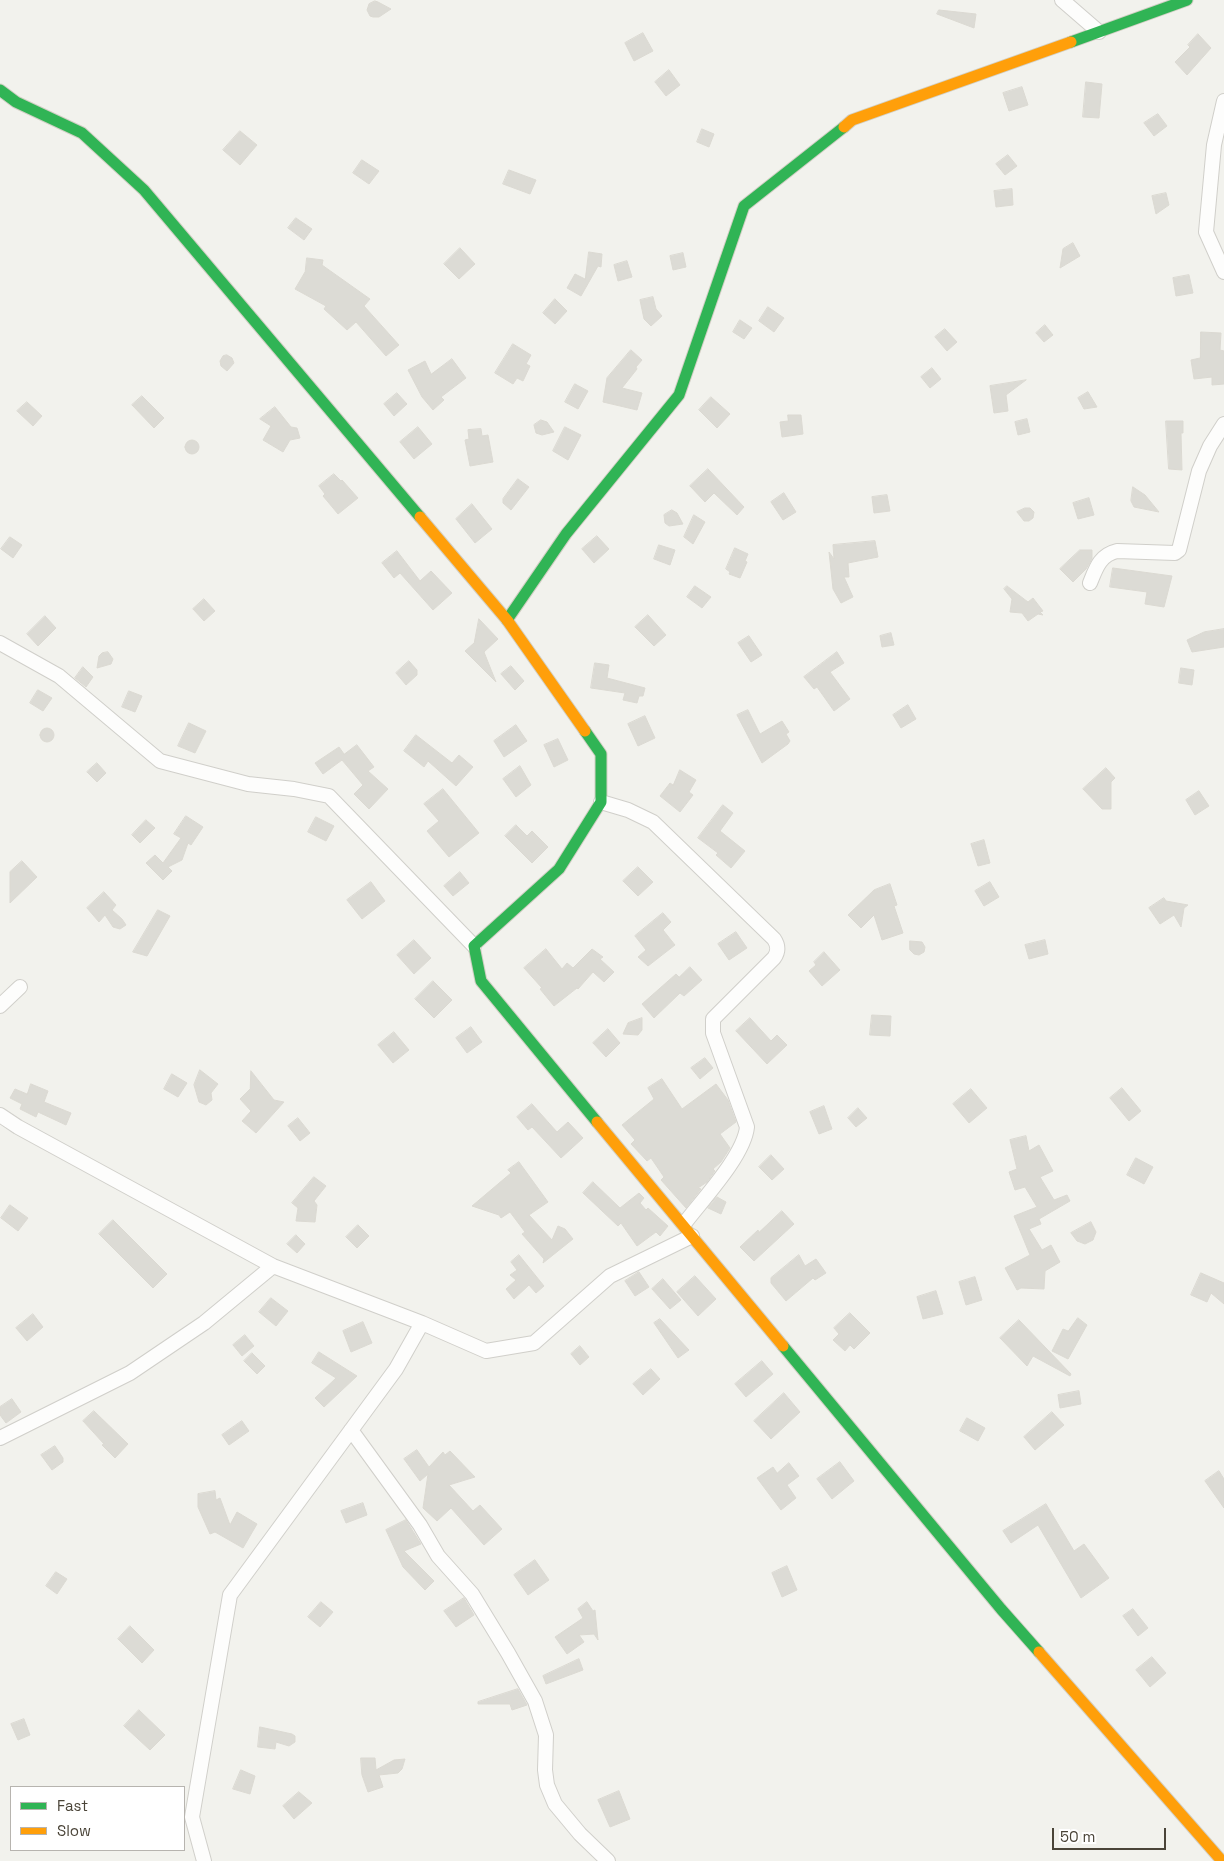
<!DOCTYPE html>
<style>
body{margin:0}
#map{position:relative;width:1224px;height:1861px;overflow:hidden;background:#f2f2ed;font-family:"Space Grotesk",sans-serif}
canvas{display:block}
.legend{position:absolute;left:10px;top:1786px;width:175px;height:65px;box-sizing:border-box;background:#fff;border:1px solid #b7b4af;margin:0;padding:6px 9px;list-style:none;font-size:15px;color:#4a4438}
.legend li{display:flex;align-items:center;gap:10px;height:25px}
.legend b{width:25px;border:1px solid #b7b4af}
.scale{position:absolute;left:1052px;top:1828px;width:114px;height:22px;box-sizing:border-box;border:2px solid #4a4438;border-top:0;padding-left:6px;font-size:15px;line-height:18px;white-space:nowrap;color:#4a4438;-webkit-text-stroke:4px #fff;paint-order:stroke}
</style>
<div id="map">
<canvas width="1224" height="1861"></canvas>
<ul class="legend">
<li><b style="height:6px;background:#30b455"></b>Fast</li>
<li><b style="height:6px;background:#ff9f0a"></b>Slow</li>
</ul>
<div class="scale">50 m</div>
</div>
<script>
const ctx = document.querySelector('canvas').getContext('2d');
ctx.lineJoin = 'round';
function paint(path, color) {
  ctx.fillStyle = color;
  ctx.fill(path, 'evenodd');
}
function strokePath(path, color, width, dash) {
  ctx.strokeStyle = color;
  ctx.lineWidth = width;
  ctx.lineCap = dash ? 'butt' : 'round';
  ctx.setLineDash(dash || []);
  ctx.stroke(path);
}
const building = new Path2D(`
 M375,1L378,2L391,9L379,17H373L370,16L367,10L369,4Z
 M939,10L976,14L974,28L937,14Z
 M643,33L653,51L634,61L625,43Z
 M1198,34L1211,48L1187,75L1175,62L1190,47L1188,45Z
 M669,70L680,85L666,96L655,82Z
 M1086,82L1102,84L1099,118L1083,117Z
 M1022,87L1028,105L1009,111L1003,93Z
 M1158,114L1167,126L1154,136L1144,123Z
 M702,129L714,134L709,147L697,142Z
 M240,131L257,145L240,165L223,150Z
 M1008,155L1017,166L1005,175L996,164Z
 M362,160L379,171L369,184L353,173Z
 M509,170L536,180L530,194L503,184Z
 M1012,189L1013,205L996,207L994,191Z
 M1166,193L1169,205L1156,214L1152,196Z
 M296,218L312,229L304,240L288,228Z
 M1073,243L1080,256L1060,268L1063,249Z
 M460,248L475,264L459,279L444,264Z
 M589,252L602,254L601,267L598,266L581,296L567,288L575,274L585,279Z
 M683,253L686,267L673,270L670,256Z
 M307,258L323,260L322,265L370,299L364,306L399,345L386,356L356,322L347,330L324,309L326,306L295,289L305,272Z
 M627,261L632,277L618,281L614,265Z
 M1189,275L1193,293L1176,296L1173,278Z
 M653,297L656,309L662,316L651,326L644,319L640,300Z
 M555,299L567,311L555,324L543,313Z
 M768,307L784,318L774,332L759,321Z
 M740,320L752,328L744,339L733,332Z
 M1045,325L1053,335L1044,342L1036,333Z
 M945,329L957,342L947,351L935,337Z
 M1201,332L1221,333L1220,350L1224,351V384L1212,385V377L1194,379L1191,360L1200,358Z
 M513,344L531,355L526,364L530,366L523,381L517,378L513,384L495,373Z
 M631,350L642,360L636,367L637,369L622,388L642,393L637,410L603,402L607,378Z
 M227,355L232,358L234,363L227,371L221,366L220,361L223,356Z
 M452,359L466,378L441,397L444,400L433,410L422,397L408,370L425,361L431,374Z
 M932,368L941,379L930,388L921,377Z
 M1026,380L1006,395L1008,411L994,413L990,386Z
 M575,384L588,391L578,409L565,402Z
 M1088,392L1097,407L1084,409L1078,398Z
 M397,393L407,404L394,416L384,404Z
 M142,396L164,418L154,428L132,405Z
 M711,397L730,414L717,428L699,410Z
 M27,402L42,416L33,426L17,411Z
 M275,407L291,427L297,428L300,438L290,440L283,452L263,440L271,426L260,419Z
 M788,415H801L803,434L782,437L780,422L788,421Z
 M1027,419L1030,432L1018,435L1015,422Z
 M541,420L547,422L554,432L542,435L536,433L534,425Z
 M1166,421H1183V433H1181L1182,470L1169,469Z
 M418,427L432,444L414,459L400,442Z
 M565,427L581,435L568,460L553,451Z
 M481,429L482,436L488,435L493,462L470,466L465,440L469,439L468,430Z
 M185 447a7 7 0 1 1 14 0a7 7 0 1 1-14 0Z
 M708,469L744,507L737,515L714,493L705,502L690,486Z
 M334,474L341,481L342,480L358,498L338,514L323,496L325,494L319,486Z
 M518,479L529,487L511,510L503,503V499Z
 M1133,487L1145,495L1159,512L1134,507L1131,501Z
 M784,493L796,512L783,520L771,502Z
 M887,495L890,511L874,513L872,497Z
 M1089,498L1094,515L1078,519L1073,503Z
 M472,504L492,529L475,543L456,519Z
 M1025,508H1030L1034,512L1033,518L1029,521H1024L1017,512Z
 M672,510L677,513L683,524L669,526L665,523L664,515Z
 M694,515L705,522L693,544L684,537Z
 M597,536L609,549L594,563L582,549Z
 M10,537L22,545L13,558L1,549Z
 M875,541L878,557L848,563L849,577H844L853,597L841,603L833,589L829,552L834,559L833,545Z
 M659,545L675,550L670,565L654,559Z
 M735,548L748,554L745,561L747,562L740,578L729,574L730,572L726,569Z
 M1080,550H1092V559L1086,569L1073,582L1060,569Z
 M397,551L420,581L431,571L452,593L433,610L400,573L394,578L382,563Z
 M1113,568L1172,576L1164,607L1145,604L1147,592L1110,587Z
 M695,586L711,597L702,608L687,597Z
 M1007,586L1028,602L1033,598L1043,611L1040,612L1043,615L1038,614L1028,621L1022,613L1010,612L1012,599L1004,589Z
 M204,599L215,611L204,621L193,609Z
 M648,615L666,635L654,646L635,627Z
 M45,616L56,628L38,646L27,634Z
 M479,619L498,639L484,652L496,682L465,651L474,643Z
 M1224,629V647L1192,652L1187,640L1204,632Z
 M891,633L894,645L882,647L880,636Z
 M749,636L762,655L751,662L738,643Z
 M108,652L113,659L111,664L97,668L99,656L102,653Z
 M837,652L844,663L830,672L850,699L834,711L817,687L814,689L804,677Z
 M409,661L417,670V675L406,685L396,673Z
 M595,663L609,665L607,678L645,688L643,696H639L637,703L623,700L625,693L591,688Z
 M511,666L524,681L515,690L501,674Z
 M83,667L93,677L86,687L75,678Z
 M1181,668L1194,670L1192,685L1179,683Z
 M38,690L52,698L43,711L30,703Z
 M129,691L142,696L135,712L122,707Z
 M908,705L916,719L901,728L893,715Z
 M748,710L760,734L782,721L789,732L786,734L790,741L788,744L762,763L737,715Z
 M645,716L655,738L638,746L628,724Z
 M189,723L206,731L195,753L178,746Z
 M516,725L527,741L504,757L494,741Z
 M40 735a7 7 0 1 1 14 0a7 7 0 1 1-14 0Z
 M416,735L452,763L459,755L473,767L456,786L428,761L424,767L404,751Z
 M558,739L568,760L554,767L544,745Z
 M357,745L374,767L368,771L388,789L369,809L354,794L363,785L342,760L323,774L315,763L339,747L344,754Z
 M97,763L106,773L97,782L87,772Z
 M520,766L531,785L516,797L503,779Z
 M1106,768L1115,778L1111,782V809H1102L1083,789Z
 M680,770L696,780L689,792L693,795L680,812L660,796L670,783L673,785Z
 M443,789L479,833L449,857L427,831L439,821L424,804Z
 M1199,791L1209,806L1195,815L1186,800Z
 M723,805L733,813L720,831L745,851L731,868L716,855L718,853L698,838Z
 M186,816L203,827L191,845L188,843L182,860L168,867L172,871L163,880L146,863L155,855L163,863L181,838L174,834Z
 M316,817L334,826L326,841L308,832Z
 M146,820L155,828L140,843L132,835Z
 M516,825L527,836L532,831L548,847L532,863L505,836Z
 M984,840L990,863L978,866L971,844Z
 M22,861L37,877L10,903V872Z
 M638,867L653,882L638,896L623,881Z
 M460,872L469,883L453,896L444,886Z
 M371,882L385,901L362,919L347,900Z
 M990,882L999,897L984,906L975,891Z
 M890,884L897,905L894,906L903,933L882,940L874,915L861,928L848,915L874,890Z
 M104,892L116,905L112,910L122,919L126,925L120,929L113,927L105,915L99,922L87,908Z
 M1164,898L1166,901L1188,905L1184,908L1181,927L1174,915L1160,924L1149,908Z
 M158,910L170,916L147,956L133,952Z
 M663,913L671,922L663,930L675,945L648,966L638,957L646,950L635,936Z
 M736,932L747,948L729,960L718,944Z
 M414,940L431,958L414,974L397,955Z
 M1045,940L1048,954L1029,959L1025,945Z
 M910,941L922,942L925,947L924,952L919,955L914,954L910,950Z
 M546,949L562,969L567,963L573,968L592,949L603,957L600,959L614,972L604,982L593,972L578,989L577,988L554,1006L540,989L542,988L524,968Z
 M824,952L840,970L822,986L809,971L816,965L814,962Z
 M690,967L702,980L684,996L680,993L654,1018L642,1004L676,974L679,977Z
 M433,981L452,1000L434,1018L415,999Z
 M872,1015L891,1016L890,1036L870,1035Z
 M642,1018V1030L638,1035L623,1034L628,1023Z
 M750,1018L771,1041L777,1035L787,1045L767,1064L736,1031Z
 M471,1027L482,1042L467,1053L456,1038Z
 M608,1029L620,1043L606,1057L593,1043Z
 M394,1032L409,1050L393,1063L378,1045Z
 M705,1058L713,1068L700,1079L691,1068Z
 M200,1070L218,1084L211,1093L212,1100L206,1105L199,1102L194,1085Z
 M251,1071L274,1100L284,1102L256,1133L242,1121L251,1111L240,1099L250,1089Z
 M172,1074L187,1083L178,1097L164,1089Z
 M662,1079L682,1109L716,1084L728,1100L736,1122L720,1134L730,1148L721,1162L713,1169L715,1171L707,1182L698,1188L701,1189L686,1208L661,1180L664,1177L651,1158L647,1161L631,1144L635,1140L622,1125L654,1099L648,1088Z
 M31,1084L48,1091L44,1102L71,1113L66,1125L38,1112L36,1117L20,1109L22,1104L10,1098L15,1089L27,1094Z
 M1122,1088L1141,1111L1129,1121L1110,1098Z
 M971,1089L987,1108L969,1123L953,1104Z
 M532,1104L557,1132L568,1122L583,1138L561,1158L532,1127L528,1130L517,1117Z
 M824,1106L832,1129L819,1134L810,1112Z
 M858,1108L867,1118L856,1127L848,1118Z
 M298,1118L310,1133L300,1141L288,1126Z
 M1026,1136L1029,1151L1039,1145L1053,1171L1040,1177L1054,1200L1067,1195L1070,1201L1039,1219L1041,1224L1029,1229L1042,1250L1051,1245L1060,1262L1045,1271L1044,1289L1021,1288L1017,1290L1005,1268L1030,1255L1014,1216L1037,1207L1025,1187L1015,1190L1009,1172L1017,1169L1010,1140Z
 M771,1155L784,1169L772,1180L759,1167Z
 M1136,1158L1153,1167L1144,1184L1127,1175Z
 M519,1162L548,1202L529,1215L552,1240L558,1226L565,1229L573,1239L543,1263L544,1259L522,1234L525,1232L510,1212L501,1218L499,1215L472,1206L511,1173L508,1170Z
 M314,1177L326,1186L314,1201L317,1205L315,1222L296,1221L298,1208L292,1203Z
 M593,1182L620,1208L639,1193L644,1198L640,1203L646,1210L648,1208L668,1226L660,1236L656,1232L637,1246L621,1223L618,1226L583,1193Z
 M717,1197L726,1202L721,1214L708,1208Z
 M10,1205L28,1218L18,1231L1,1218Z
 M782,1211L794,1224L754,1261L740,1247L758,1230L759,1232Z
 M113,1220L167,1274L153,1288L99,1234Z
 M1091,1222L1096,1232L1093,1240L1085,1244L1077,1241L1071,1233Z
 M358,1225L369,1236L357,1248L346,1237Z
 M296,1235L305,1244L297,1253L287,1244Z
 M519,1255L544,1286L536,1293L529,1285L514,1299L506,1289L516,1280L510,1275L517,1270L511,1262Z
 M799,1255L805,1266L816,1259L826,1273L815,1280L813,1278L786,1301L771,1283V1278Z
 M639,1272L649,1287L635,1296L625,1281Z
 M1201,1273L1224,1283V1304L1211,1293L1207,1302L1191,1295Z
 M695,1276L716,1299L698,1316L677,1292Z
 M975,1277L982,1300L966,1305L959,1282Z
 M663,1279L681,1300L670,1309L652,1289Z
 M936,1291L943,1314L923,1319L917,1297Z
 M271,1298L288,1311L276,1326L259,1312Z
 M850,1313L870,1333L854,1349L850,1345L845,1351L833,1340L839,1334L834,1328Z
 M33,1314L43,1327L27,1341L16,1328Z
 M1078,1318L1087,1325L1068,1359L1052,1351L1063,1329L1068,1331Z
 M660,1319L689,1350L678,1358L654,1323Z
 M1019,1320L1071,1374L1070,1376L1033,1356L1027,1366L1000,1338Z
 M363,1322L372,1343L351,1352L343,1331Z
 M245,1335L254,1346L242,1356L233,1345Z
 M580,1346L589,1357L580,1365L571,1354Z
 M319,1352L357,1376L324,1407L315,1398L336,1378L312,1363Z
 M252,1353L265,1366L257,1374L244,1361Z
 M762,1361L773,1374L746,1397L735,1384Z
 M651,1369L660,1379L643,1395L633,1384Z
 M1079,1391L1081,1404L1060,1408L1058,1395Z
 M784,1393L800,1412L771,1439L754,1421Z
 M12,1399L21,1412L6,1423L0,1415V1407Z
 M94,1411L128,1444L115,1458L102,1445L104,1444L83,1421Z
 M1052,1412L1064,1425L1035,1450L1024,1437Z
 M967,1418L985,1428L978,1441L960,1431Z
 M242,1421L249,1431L229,1445L222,1435Z
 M55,1446L63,1458V1462L52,1470L41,1455Z
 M417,1450L429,1467L443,1452L445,1455L450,1451L475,1477L449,1485L473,1511L480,1505L502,1529L484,1545L451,1508L437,1521L423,1508L428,1474L420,1481L404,1459Z
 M840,1462L854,1481L832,1499L817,1479Z
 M789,1463L799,1476L787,1485L796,1498L781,1510L757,1478L773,1467L777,1473Z
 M1219,1471L1224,1479V1508L1205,1481Z
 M215,1491L216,1500L220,1498L230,1525L237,1512L257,1524L243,1548L215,1532L210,1534L198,1507V1494Z
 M363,1503L367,1515L346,1523L341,1511Z
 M1046,1504L1074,1551L1084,1544L1109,1578L1081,1598L1038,1525L1011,1543L1003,1531Z
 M406,1520L421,1544L404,1551L434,1581L425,1590L403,1567L386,1530Z
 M535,1560L549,1580L528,1595L514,1575Z
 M787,1566L797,1590L782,1597L772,1573Z
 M56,1572L67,1579L57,1594L46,1586Z
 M464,1598L474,1615L456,1627L444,1611Z
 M321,1602L333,1612L320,1627L308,1617Z
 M587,1602L593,1611L595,1610L598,1640L594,1634L579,1635L584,1642L567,1654L555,1637L583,1618L578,1609Z
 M1133,1609L1148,1628L1138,1636L1123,1616Z
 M130,1626L154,1650L142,1663L118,1639Z
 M1152,1657L1166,1673L1150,1687L1136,1670Z
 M579,1659L583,1670L546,1684L543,1676Z
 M518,1689L527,1705L512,1710L510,1704H478V1702Z
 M139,1710L165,1735L150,1750L124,1726Z
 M24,1719L30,1735L18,1740L11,1724Z
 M260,1727L292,1734L295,1736V1742L289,1746L276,1742L275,1749L258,1747Z
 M361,1758H375L376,1770L394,1760L405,1759L402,1769L398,1773L379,1775L383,1787L368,1792L362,1775Z
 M241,1770L255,1776L250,1794L233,1789Z
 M619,1791L630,1819L610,1827L598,1800Z
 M299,1792L312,1803L294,1819L283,1806Z`);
paint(building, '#dcdbd5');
strokePath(building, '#dbd9d2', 1);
const street = new Path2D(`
 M1062,0L1099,32
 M1224,101L1214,145L1206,232L1224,272
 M1090,583C1096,568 1100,555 1117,551L1175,553L1179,550L1199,471L1210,446L1224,424
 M0,643L59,676L160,761L248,784L294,789L329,796L474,946
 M601,802L628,810L653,822L774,939C778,945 779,951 774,958L713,1019V1033L747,1127C744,1156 702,1200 684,1224
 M0,1006L20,987
 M0,1115L18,1127L273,1266L422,1323L486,1351L534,1343L610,1276L692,1236
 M351,1430L420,1525L438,1556L472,1594L508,1653L535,1701L546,1735L545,1770L547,1785L555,1804L580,1834L608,1861
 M0,1438L130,1373L204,1323L273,1266
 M204,1861L192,1817L230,1595L396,1369L422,1323`);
const fast = new Path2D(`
 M1071,42L1187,0
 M0,90L16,102L82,133L144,190L420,517
 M507,620L566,534L679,395L744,206L844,127
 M585,731L601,754V802L559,869L474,946L481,981L597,1122
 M783,1346L1001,1609L1039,1652`);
const slow = new Path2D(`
 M844,127L852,120L1071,42
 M420,517L507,620L585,731
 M597,1122L783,1346
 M1039,1652L1222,1861`);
strokePath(street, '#d0cfca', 16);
strokePath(fast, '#d2cfc4', 13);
strokePath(slow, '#d2cfc4', 13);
strokePath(street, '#fdfdfc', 14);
strokePath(fast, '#30b455', 11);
strokePath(slow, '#ff9f0a', 11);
</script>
